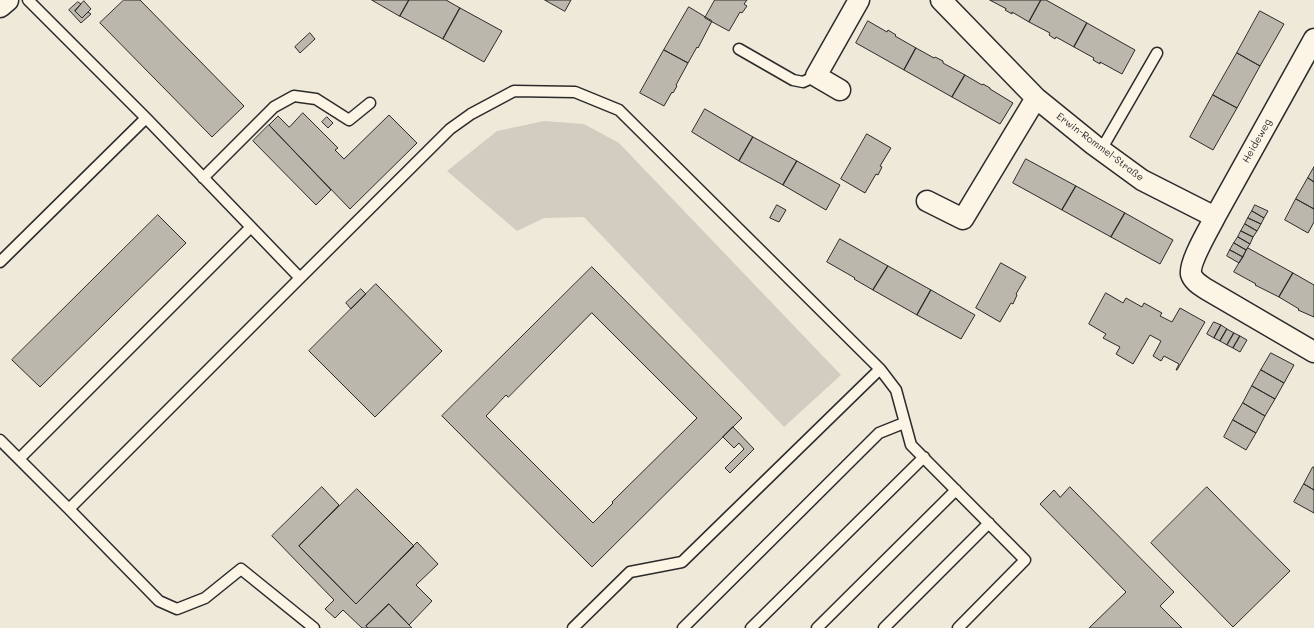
<!DOCTYPE html>
<meta charset="utf-8">
<style>
body{margin:0}
canvas{display:block;background:#efe9da}
</style>
<canvas width="1314" height="628"></canvas>
<script>
const ctx = document.querySelector('canvas').getContext('2d');
ctx.lineJoin = 'round';
function paint(path, color) {
  ctx.fillStyle = color;
  ctx.fill(path, 'evenodd');
}
function strokePath(path, color, width, dash) {
  ctx.strokeStyle = color;
  ctx.lineWidth = width;
  ctx.lineCap = dash ? 'butt' : 'round';
  ctx.setLineDash(dash || []);
  ctx.stroke(path);
}
function drawText(font, color, halo, rows, align = 'center') {
  ctx.font = font + ' Mali,sans-serif';
  ctx.lineWidth = 3.5;
  ctx.setLineDash([]);
  ctx.textBaseline = 'middle';
  ctx.strokeStyle = halo;
  ctx.fillStyle = color;
  for (const [text, x, y, turn = 0] of rows) {
    ctx.save();
    ctx.translate(x, y);
    ctx.rotate((+turn || 0) * Math.PI / 180);
    ctx.textAlign = isNaN(turn) ? turn : align;
    if (halo) ctx.strokeText(text, 0, 0);
    ctx.fillText(text, 0, 0);
    ctx.restore();
  }
}
paint(new Path2D(`
 M544,121L584,124L619,143L841,375L784,427L584,217L544,218L517,231L447,171L497,131Z`), '#d2cdc0');
const building = new Path2D(`
 M124,0H140L244,106L212,137L100,23Z
 M372,0H409L400,16Z
 M409,0H446L460,8L443,39L400,16Z
 M545,0H571L565,11Z
 M715,0H747L744,4L747,6L742,13L740,12L729,31L705,18Z
 M990,0H1041L1029,22L1012,12V14L1005,10L1006,9Z
 M1041,0H1046L1087,23L1074,47L1056,37L1055,39L1049,35L1050,33L1029,22Z
 M84,1L91,9L82,18L75,11Z
 M78,2L81,4L75,11L82,18L88,12L91,14L81,23L69,10Z
 M689,7L712,21L698,48L697,47L688,63L664,50Z
 M460,8L502,31L484,62L443,39Z
 M1260,11L1284,24L1260,66L1237,53Z
 M868,21L887,32L888,30L896,35L895,36L916,48L904,70L856,43Z
 M1087,23L1135,50L1122,74L1100,62V64L1093,60L1094,58L1074,47Z
 M310,33L315,39L300,53L295,47Z
 M916,48L934,58L935,57L943,61V63L965,75L952,97L904,70Z
 M664,50L688,63L676,85L677,86L673,93L672,92L664,106L640,93Z
 M1237,53L1260,66L1237,108L1213,95Z
 M965,75L982,85L983,84L990,88V89L1013,103L1000,124L952,97Z
 M1213,95L1237,108L1213,150L1190,137Z
 M705,109L753,137L739,161L692,132Z
 M303,113L338,148L335,150L344,159L389,115L417,143L350,209L269,125L278,116L289,127Z
 M327,117L333,123L328,128L322,122Z
 M269,125L331,190L316,205L253,141Z
 M867,134L891,148L880,166L882,167L878,175L876,174L865,193L841,179Z
 M753,137L797,161L783,185L739,161Z
 M1026,159L1076,186L1062,210L1013,183Z
 M797,161L840,185L826,210L783,185Z
 M1314,167V182L1308,178Z
 M1308,178L1314,182V209L1296,199Z
 M1076,186L1125,213L1111,237L1062,210Z
 M1296,199L1314,209V222L1308,233L1285,220Z
 M777,205L786,210L779,222L770,218Z
 M1255,205L1268,211L1264,218L1252,211Z
 M1252,211L1264,218L1261,224L1248,218Z
 M1125,213L1173,240L1160,264L1111,237Z
 M158,215L186,243L40,387L12,360Z
 M1248,218L1261,224L1257,231L1245,224Z
 M1245,224L1257,231L1253,237L1241,231Z
 M1241,231L1253,237L1250,244L1238,237Z
 M1238,237L1250,244L1246,250L1234,243Z
 M840,239L888,266L873,290L854,279L855,278L827,262Z
 M1234,243L1246,250L1243,257L1230,250Z
 M1248,248L1293,273L1279,297L1255,285L1256,284L1234,272Z
 M1230,250L1243,257L1239,263L1227,256Z
 M1001,263L1026,277L1016,294L1017,295L1013,304L1011,303L1000,322L976,308Z
 M888,266L931,290L917,315L873,290Z
 M592,267L742,418L592,567L442,416ZM592,313L697,418L612,502L613,503L593,523L486,416L506,395L508,397Z
 M1293,273L1314,285V317L1298,310L1299,309L1279,297Z
 M376,284L442,351L375,417L309,351Z
 M361,289L366,294L351,309L346,303Z
 M931,290L975,315L961,339L917,315Z
 M1106,293L1123,303L1126,298L1142,307L1144,303L1162,313L1160,316L1172,322L1180,308L1205,322L1177,370H1176L1179,364L1164,356L1161,361L1153,356L1161,341L1150,335L1133,364L1116,354L1120,347L1103,338L1106,334L1089,324Z
 M1214,322L1221,325L1214,338L1207,334Z
 M1221,325L1227,329L1220,341L1214,338Z
 M1227,329L1234,333L1227,345L1220,341Z
 M1234,333L1240,336L1233,348L1227,345Z
 M1240,336L1247,340L1240,352L1233,348Z
 M1271,353L1294,365L1284,383L1261,370Z
 M1261,370L1284,383L1275,399L1252,386Z
 M1252,386L1275,399L1265,416L1243,403Z
 M1243,403L1265,416L1256,433L1233,420Z
 M1233,420L1256,433L1246,450L1224,437Z
 M733,427L754,449L730,473L725,468L744,449L739,443L734,448L723,437Z
 M1313,467H1314V490L1304,484Z
 M1304,484L1314,490V513L1294,502Z
 M322,487L339,505L299,546L356,604L417,542L438,564L416,585L432,601L409,625L389,604L366,626L368,628H362L343,610L335,618L325,609L334,600L272,536Z
 M1070,487L1174,592L1160,606L1182,628H1089L1126,592L1040,504L1054,490L1060,497Z
 M1207,487L1290,571L1233,627L1151,543Z
 M357,489L414,546L356,604L299,546Z
 M389,604L409,625L412,628H368L366,626Z`);
paint(building, '#bcb7ac');
strokePath(building, '#2b2b2b', 1);
const lane = new Path2D(`
 M28,0L146,118L300,278L450,129L471,114L514,91L575,92L619,110L880,369L682,562L630,572L573,628
 M739,49L793,80L803,82L816,76
 M1101,150L1157,53
 M203,178L274,107L294,96L316,99L349,120L370,103
 M0,262L146,118
 M880,369L896,390L911,445L1025,560L958,628
 M0,440L69,509L300,278
 M19,459L251,227
 M69,509L159,601L177,609L205,598L241,569L314,628
 M683,628L879,433L904,423
 M751,628L924,457
 M817,628L956,490
 M884,628L989,523`);
const street = new Path2D(`
 M941,0L1036,98L1094,145L1142,180L1215,217C1209,229 1189,262 1191,274C1193,281 1200,285 1206,289L1314,352
 M840,90L816,76L859,0
 M927,201L963,219L1036,98
 M1215,217L1314,39`);
const secondary = new Path2D(`
 M0,6L7,0`);
strokePath(lane, '#2b2b2b', 13);
strokePath(street, '#2b2b2b', 23);
strokePath(secondary, '#2b2b2b', 25);
strokePath(lane, '#fcf5e5', 10);
strokePath(street, '#fcf5e5', 20);
strokePath(secondary, '#fcf5e5', 22);
drawText('10px', '#2b2b2b', '#fcf5e5', [
 ["Heideweg",1257,141,-61],
 ["Erwin-Rommel-Straße",1100,147,37]
]);
</script>
